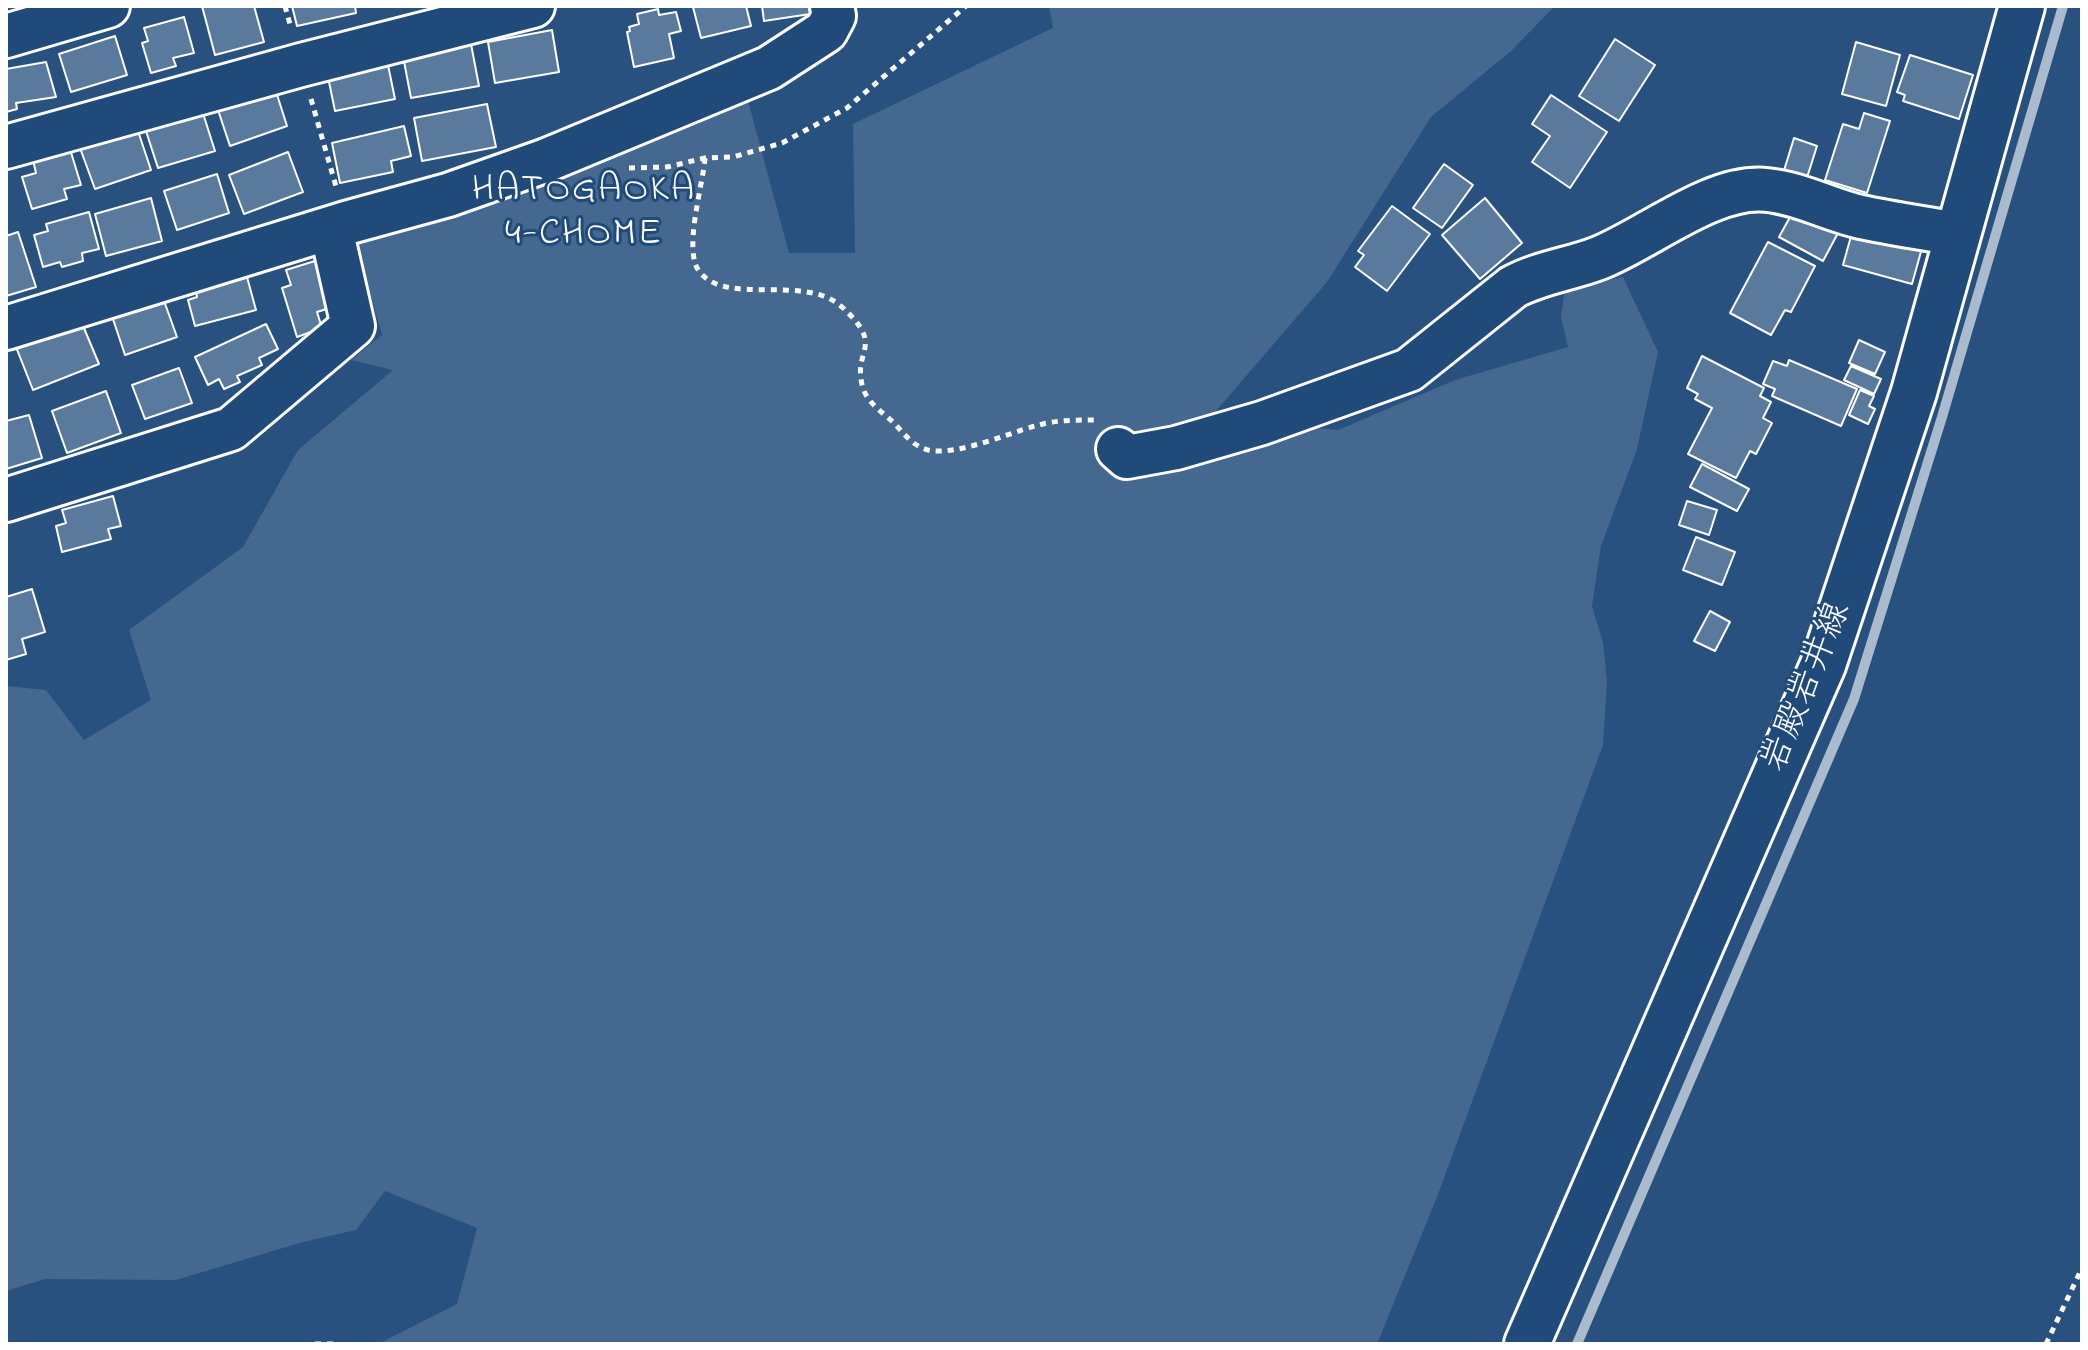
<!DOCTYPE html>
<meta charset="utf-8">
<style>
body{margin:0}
#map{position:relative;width:2088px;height:1350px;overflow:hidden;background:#28517f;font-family:"Indie Flower",sans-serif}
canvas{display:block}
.frame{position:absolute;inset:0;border:8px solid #fff;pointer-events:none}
</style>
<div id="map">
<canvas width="2088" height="1350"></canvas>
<div class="frame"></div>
</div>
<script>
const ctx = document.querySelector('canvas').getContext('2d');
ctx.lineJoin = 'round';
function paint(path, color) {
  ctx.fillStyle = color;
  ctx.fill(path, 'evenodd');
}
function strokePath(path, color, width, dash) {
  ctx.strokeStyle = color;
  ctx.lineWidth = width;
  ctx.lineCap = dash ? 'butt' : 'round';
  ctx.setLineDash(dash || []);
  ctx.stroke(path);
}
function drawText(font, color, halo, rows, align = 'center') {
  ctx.font = font + ' "Indie Flower","Klee One",sans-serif';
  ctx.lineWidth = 6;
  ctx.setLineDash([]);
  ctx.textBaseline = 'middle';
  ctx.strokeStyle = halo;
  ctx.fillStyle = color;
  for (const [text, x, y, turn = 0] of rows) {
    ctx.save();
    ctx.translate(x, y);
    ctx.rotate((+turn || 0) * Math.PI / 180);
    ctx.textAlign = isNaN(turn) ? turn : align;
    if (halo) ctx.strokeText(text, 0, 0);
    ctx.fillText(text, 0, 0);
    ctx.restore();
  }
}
paint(new Path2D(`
 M1049,6H1555L1511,51L1431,117L1327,282L1210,418L1338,430L1455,380L1568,347L1561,317L1565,289L1623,277L1658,352L1637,449L1601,546L1592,606L1603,643L1607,681L1603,745L1437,1197L1377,1344H378L457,1304L477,1228L385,1191L356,1230L303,1242L176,1280L45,1279L6,1291V686L46,690L84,740L151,700L129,630L243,547L298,450L393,370L351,360L382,335L357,245L363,229L747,97L789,253H855L853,124L1053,28Z`), '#446890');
strokePath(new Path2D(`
 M1577,1344L1854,699L1942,417L2063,6`), '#aabbcd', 10);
const building = new Path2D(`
 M202,6H254L264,42L215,55Z
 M292,6H355L356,13L297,26Z
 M746,6L751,26L701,38L693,7Z
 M762,6H809L810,14L764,21Z
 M658,9L659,15L676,12L681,31L669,34L674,58L634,67L627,32L630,31L629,27L639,24L637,14Z
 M184,17L194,53L173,58L176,66L151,73L142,43L148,41L144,28Z
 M552,30L559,72L495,83L488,42Z
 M115,36L127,75L71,92L59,54Z
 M1615,39L1655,65L1619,121L1579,96Z
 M1856,42L1900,55L1886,106L1842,94Z
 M471,44L479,86L411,98L403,56Z
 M1910,55L1973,75L1959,119L1903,101L1905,95L1897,92Z
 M46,62L56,97L16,103L17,109L6,112V69Z
 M388,65L395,99L335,111L328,77Z
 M273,82L287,126L230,146L215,101Z
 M1551,95L1607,132L1570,188L1532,162L1550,136L1532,124Z
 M487,104L496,147L422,161L414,118Z
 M201,107L215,151L158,168L144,125Z
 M1864,113L1890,121L1867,193L1825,180L1843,124L1859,129Z
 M404,126L411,156L391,161L393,172L340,183L332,143Z
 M137,128L151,170L95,189L80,148Z
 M1794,138L1817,146L1805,184L1782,177Z
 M70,149L81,185L64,189L67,199L32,209L22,177L36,173L33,160Z
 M288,152L303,192L244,214L229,175Z
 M1444,164L1473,185L1442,228L1413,208Z
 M217,174L229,213L177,230L164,191Z
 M151,198L162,241L106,256L95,214Z
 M1485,198L1522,243L1480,279L1442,235Z
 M1392,206L1430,234L1387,291L1355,267L1364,255L1358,251Z
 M1795,208L1838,233L1823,261L1779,237Z
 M89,212L99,249L82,253L83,261L62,267L60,262L43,267L34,235L48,231L46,224Z
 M1853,229L1922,248L1912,284L1843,265Z
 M18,232L36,287L6,296V236Z
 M1768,242L1815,266L1791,312L1785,310L1771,335L1730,313Z
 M318,260L333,307L317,312L322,328L297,337L282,288L291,285L286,270Z
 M247,277L256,310L195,326L188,300L197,297L196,291Z
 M163,298L177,337L125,355L112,316Z
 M81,321L99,364L33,390L16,347Z
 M266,324L278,349L259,358L262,365L237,376L240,382L224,389L219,379L208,385L195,357Z
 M1859,340L1885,352L1875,374L1849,363Z
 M1702,356L1764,388L1760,396L1771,402L1763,418L1772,423L1756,454L1750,451L1736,478L1688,454L1712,408L1695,399L1698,394L1687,388Z
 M1789,360L1857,389L1841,426L1772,396L1775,389L1763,384L1773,361L1787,366Z
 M1851,366L1881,379L1874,394L1844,380Z
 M179,368L192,403L145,419L132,385Z
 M1860,390L1874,396L1869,406L1875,409L1868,424L1849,415Z
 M106,391L121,433L67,453L52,411Z
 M29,415L42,458L6,469V421Z
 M1702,464L1749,489L1737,511L1690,487Z
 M113,496L121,526L108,529L111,539L62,552L56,526L66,523L62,510Z
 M1687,501L1717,510L1709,535L1679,525Z
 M1696,537L1735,552L1722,585L1683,570Z
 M32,589L45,632L22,639L26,654L6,660V597Z
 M1710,611L1730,622L1715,651L1694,641Z`);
paint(building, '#5a7a9d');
strokePath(building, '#fff', 2);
const minor = new Path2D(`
 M6,36L108,6
 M6,147L301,65L533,6
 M6,328L346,223L448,195L547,160L769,68L826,31L834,16L832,6
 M1118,449L1127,457L1176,448L1262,423L1409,370L1513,287C1541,272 1571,269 1599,258C1649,238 1713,184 1767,190C1799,193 1830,210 1861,217C1893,224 1925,228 1957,234
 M6,500L231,429L353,326L331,229`);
const major = new Path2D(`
 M1527,1344L1823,665L1914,392L2022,6`);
strokePath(minor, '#fff', 48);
strokePath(major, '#fff', 50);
strokePath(new Path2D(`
 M285,6L291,28
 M311,99L337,190
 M705,158C703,185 683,250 699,271C725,307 805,273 842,307C887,348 851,349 863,388C868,404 884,413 895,424C905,435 913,446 928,450C957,456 1006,434 1035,426C1054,420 1075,420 1095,420
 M629,168L667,167L705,158L733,157L782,143L847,108L966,6
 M315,1344H339
 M2046,1344L2082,1268`), '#fff', 5, [6, 6]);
strokePath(minor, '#1f4a7a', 42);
strokePath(major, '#1f4a7a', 44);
drawText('36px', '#fff', '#1f4a7a', [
 ["岩殿岩井線",1809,688,-68]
]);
ctx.letterSpacing = '2px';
drawText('38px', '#fff', '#1f4a7a', [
 ["HATOGAOKA",584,193],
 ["4-CHOME",584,237]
]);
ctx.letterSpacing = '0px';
</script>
